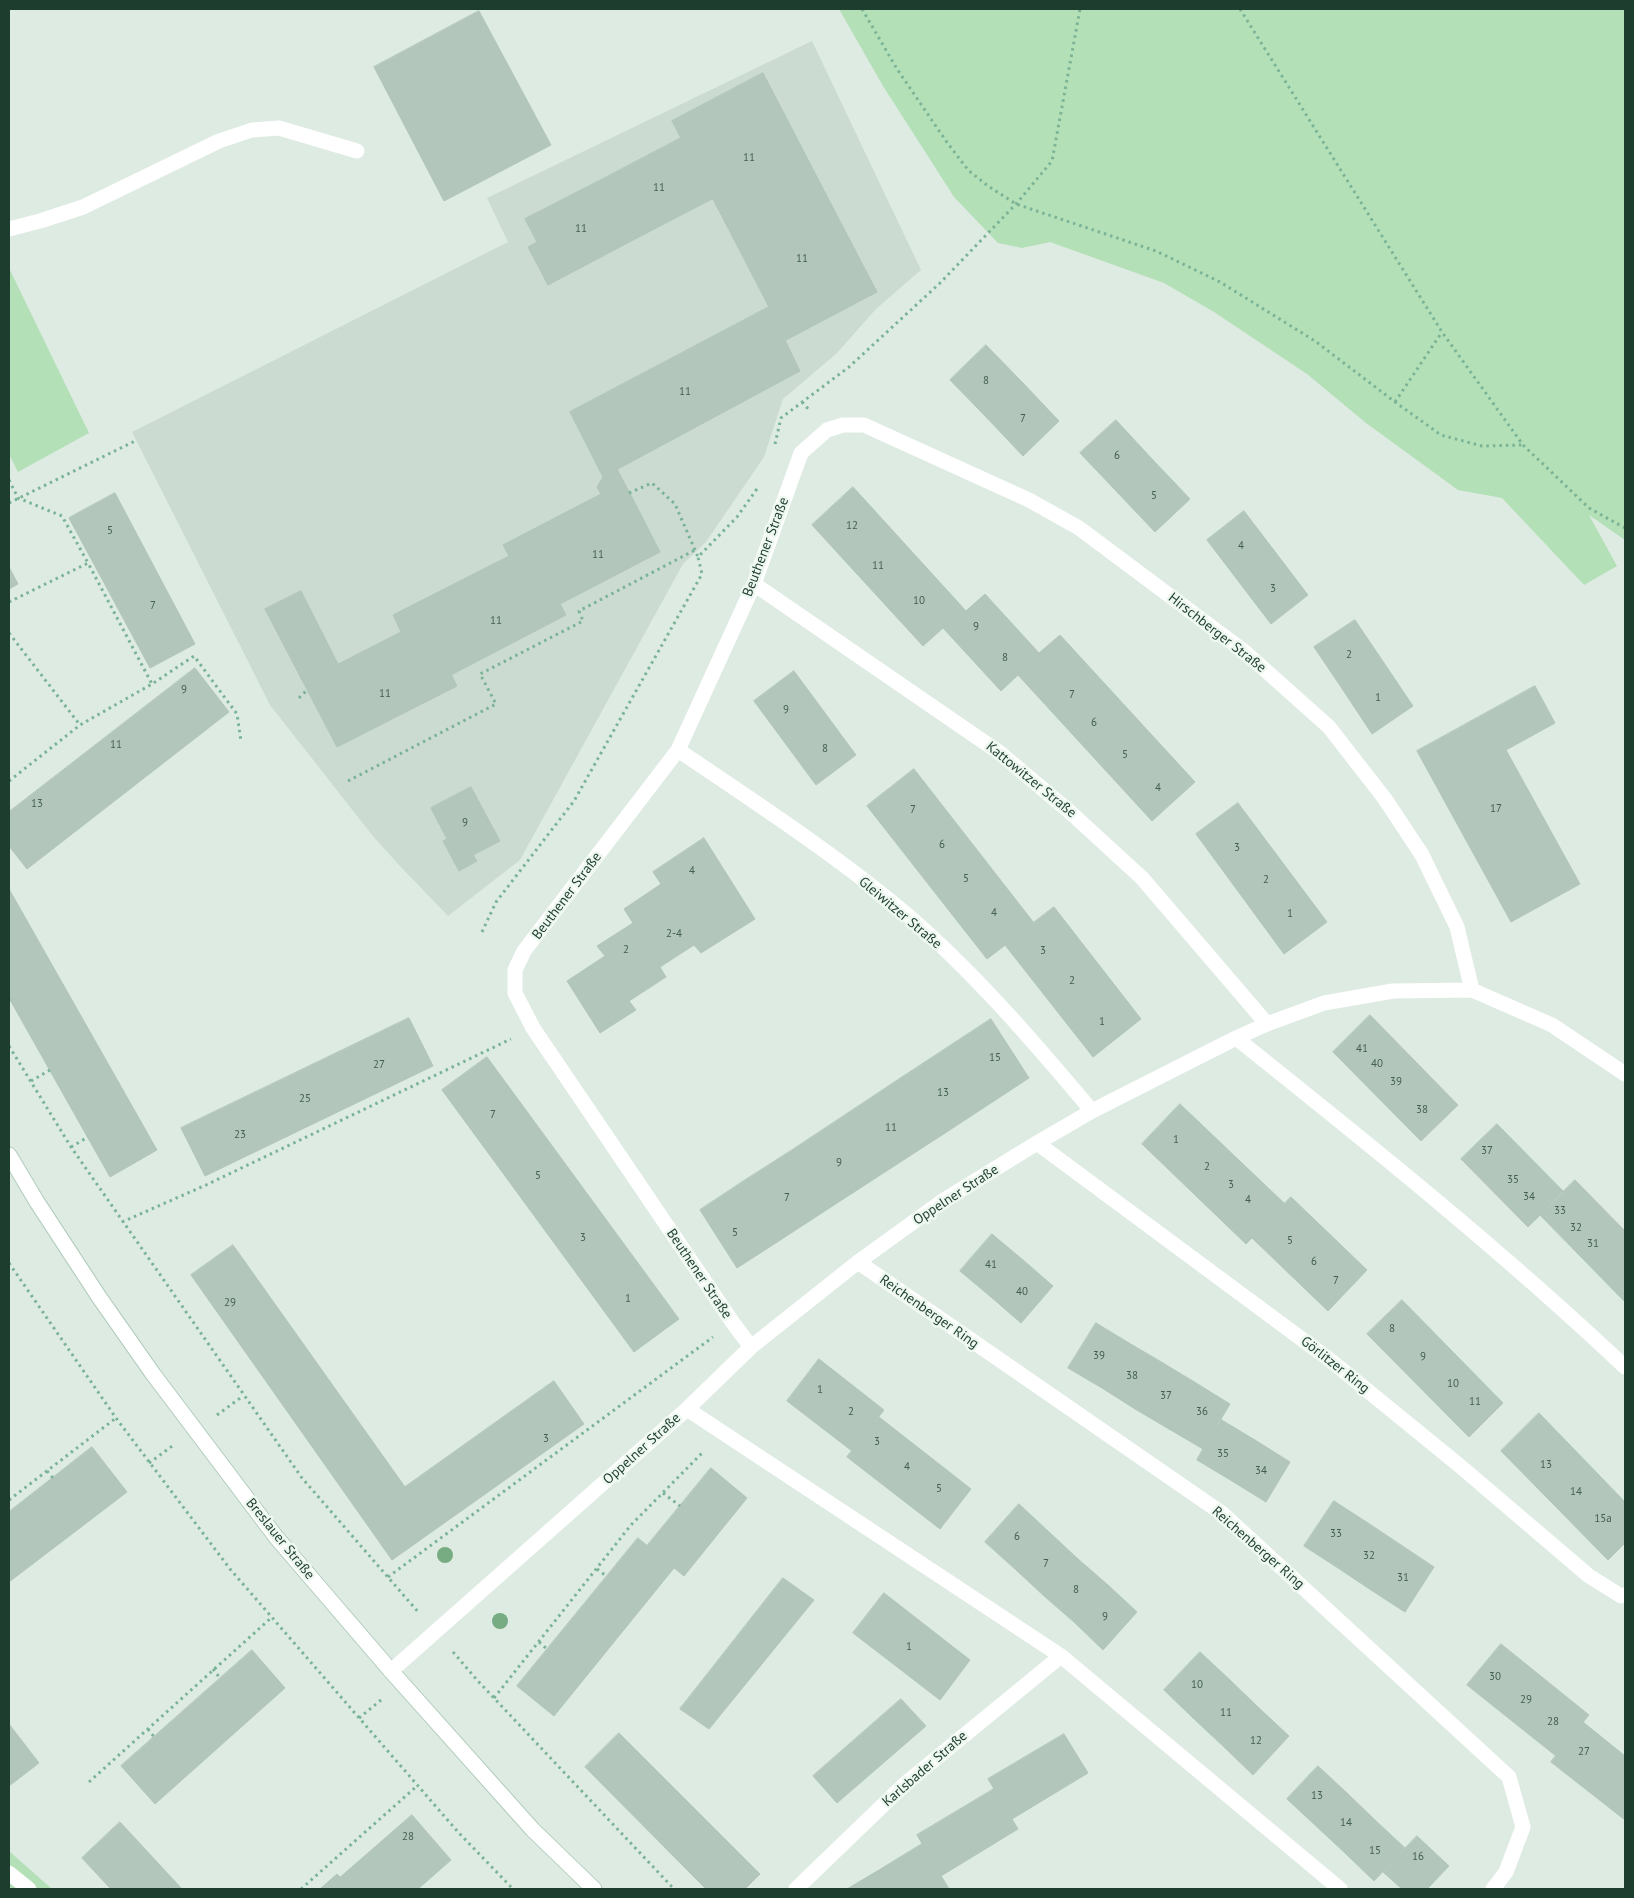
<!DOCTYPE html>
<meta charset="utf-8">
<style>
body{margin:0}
#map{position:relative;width:1634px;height:1898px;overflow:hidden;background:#deebe3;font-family:"PT Sans",sans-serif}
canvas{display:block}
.frame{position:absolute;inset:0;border:10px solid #1d3d2e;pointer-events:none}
</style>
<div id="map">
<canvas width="1634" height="1898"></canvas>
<div class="frame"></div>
</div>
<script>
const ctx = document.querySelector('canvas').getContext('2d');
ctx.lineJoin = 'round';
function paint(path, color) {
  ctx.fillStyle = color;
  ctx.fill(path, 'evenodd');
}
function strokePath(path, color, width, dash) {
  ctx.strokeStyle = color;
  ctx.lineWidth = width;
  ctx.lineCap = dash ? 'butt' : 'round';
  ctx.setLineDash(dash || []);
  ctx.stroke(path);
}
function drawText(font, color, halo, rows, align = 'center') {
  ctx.font = font + ' "PT Sans",sans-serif';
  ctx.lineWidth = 5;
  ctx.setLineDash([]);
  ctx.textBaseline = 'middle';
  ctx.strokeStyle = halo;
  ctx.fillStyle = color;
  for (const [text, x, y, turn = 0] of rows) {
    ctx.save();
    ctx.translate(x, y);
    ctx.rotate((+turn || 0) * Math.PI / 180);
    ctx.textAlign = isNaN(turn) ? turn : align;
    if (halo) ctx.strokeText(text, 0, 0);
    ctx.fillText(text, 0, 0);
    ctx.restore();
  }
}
paint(new Path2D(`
 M812,41L921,270L876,309L837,353L783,399L764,457L706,542L683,564L520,860L448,916L398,864L372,835L270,705L132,432L508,242L487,198Z`), '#ccdbd1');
paint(new Path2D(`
 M839,9H1625V540L1589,515L1617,566L1584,585L1502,498L1458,490L1366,423L1307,374L1214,312L1164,283L1050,242L1022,248L998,243L954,197L883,86Z
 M9,268L89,433L18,472L9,454Z
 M9,1851L52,1889H9Z`), '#b4e0b7');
const building = new Path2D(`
 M479,11L551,145L444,201L374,67Z
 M763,73L818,179L727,226L672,121Z
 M681,138L712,199L637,238L605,178Z
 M605,178L637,238L548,285L528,247L537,242L525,219Z
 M818,179L877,292L786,340L727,226Z
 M769,307L800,371L603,477L570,412Z
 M986,345L1023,383L987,418L950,380Z
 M1023,383L1059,421L1023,456L987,418Z
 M1116,420L1153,460L1118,493L1080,453Z
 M1153,460L1190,499L1155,532L1118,493Z
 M617,469L636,505L535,557L541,568L426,627L434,642L314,703L303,682L401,632L393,615L509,556L503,545L601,494L597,487L603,477Z
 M853,487L966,611L985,594L1039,653L1060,635L1195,782L1152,821L1018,675L1001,691L943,628L923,646L812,525Z
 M115,493L195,644L150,668L69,518Z
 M636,505L660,552L560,604L535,557Z
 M1244,511L1276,553L1239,582L1207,540Z
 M1276,553L1308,595L1271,624L1239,582Z
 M9,567L18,584L9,589Z
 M541,568L566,615L451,675L426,627Z
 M301,591L338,664L303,682L265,609Z
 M1355,620L1384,663L1343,690L1314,647Z
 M434,642L457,686L337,747L314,703Z
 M1384,663L1413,706L1372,734L1343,690Z
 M195,668L229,712L27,869L9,846V812Z
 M794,671L856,755L816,785L754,701Z
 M1535,686L1555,723L1506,750L1580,884L1511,922L1417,751Z
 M914,769L1034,923L987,959L867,806Z
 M471,787L500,841L473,855L477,861L459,871L443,841L447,839L431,808Z
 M1238,803L1327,922L1284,954L1196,834Z
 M704,838L755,919L701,953L694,945L660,967L666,977L629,1001L636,1010L600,1033L567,981L605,956L597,946L633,923L624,909L661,884L653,872Z
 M9,889L157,1150L110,1177L9,998Z
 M1054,907L1141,1019L1093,1057L1005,945Z
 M1370,1015L1458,1105L1421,1141L1333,1052Z
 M409,1018L433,1066L205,1176L181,1128Z
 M991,1019L1029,1078L939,1137L901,1078Z
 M487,1057L679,1319L634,1352L442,1090Z
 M901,1078L939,1137L834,1205L797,1147Z
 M1180,1104L1285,1204L1246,1244L1142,1144Z
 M1497,1124L1564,1192L1528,1227L1461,1159Z
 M797,1147L834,1205L785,1237L747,1179Z
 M747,1179L785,1237L737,1268L700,1210Z
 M1575,1180L1625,1231V1302L1540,1215Z
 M1291,1197L1367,1270L1328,1311L1252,1238Z
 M992,1234L1023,1260L991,1297L960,1271Z
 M233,1245L405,1487L392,1560L191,1275Z
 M1023,1260L1053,1286L1021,1323L991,1297Z
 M1402,1300L1503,1403L1469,1437L1367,1334Z
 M1096,1323L1129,1343L1102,1388L1068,1368Z
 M1129,1343L1163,1363L1135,1409L1102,1388Z
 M819,1359L884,1410L852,1451L787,1401Z
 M1163,1363L1196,1383L1169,1429L1135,1409Z
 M554,1381L584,1424L392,1560L405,1487Z
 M1196,1383L1230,1404L1203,1449L1169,1429Z
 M1539,1413L1625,1502V1543L1608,1560L1501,1451Z
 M879,1417L971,1489L940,1529L847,1457Z
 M1220,1419L1255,1440L1232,1481L1197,1460Z
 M1255,1440L1290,1462L1266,1502L1232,1481Z
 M92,1447L127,1492L9,1582V1512Z
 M711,1468L747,1498L684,1576L647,1546Z
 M1334,1501L1368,1523L1338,1568L1304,1546Z
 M1019,1504L1049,1532L1015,1569L985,1542Z
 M1368,1523L1401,1545L1371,1590L1338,1568Z
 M1049,1532L1078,1559L1044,1596L1015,1569Z
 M638,1538L674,1568L554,1716L517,1686Z
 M1401,1545L1434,1567L1405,1612L1371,1590Z
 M1078,1559L1108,1585L1074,1622L1044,1596Z
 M783,1578L814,1600L709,1729L680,1709Z
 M1108,1585L1137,1612L1103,1650L1074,1622Z
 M884,1593L970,1660L940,1700L853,1633Z
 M1501,1644L1589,1715L1556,1756L1467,1685Z
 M252,1650L285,1688L155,1804L121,1766Z
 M1200,1652L1230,1680L1193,1718L1164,1690Z
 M1230,1680L1259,1708L1223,1746L1193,1718Z
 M901,1699L926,1726L837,1803L813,1776Z
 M1259,1708L1289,1736L1253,1775L1223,1746Z
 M1583,1722L1625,1756V1820L1551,1762Z
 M9,1724L39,1763L9,1786Z
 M619,1733L760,1874L745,1889H706L585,1767Z
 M1064,1734L1088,1773L1012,1819L988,1779Z
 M1318,1766L1347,1793L1316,1826L1287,1799Z
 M994,1789L1018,1829L941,1876L917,1835Z
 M1347,1793L1376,1821L1345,1853L1316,1826Z
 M412,1815L451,1860L418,1889H320L337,1874L340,1877Z
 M1376,1821L1405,1848L1374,1881L1345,1853Z
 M120,1822L182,1889H111L108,1886L82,1858Z
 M1417,1836L1449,1866L1427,1889H1402L1383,1872Z
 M922,1844L949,1889H847L879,1870Z`);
paint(building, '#b3c6bb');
strokePath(building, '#b0c6b8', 1);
const secondary = new Path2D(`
 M9,1155L37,1202L99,1297L153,1374L276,1537L391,1671L533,1830L594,1889`);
strokePath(secondary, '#b0ccbc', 17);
strokePath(new Path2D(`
 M862,9L897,69L946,141L968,170L988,186L1016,204L1156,251L1220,282L1315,341L1395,402L1441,435L1482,446L1523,445
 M1240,9L1442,332L1523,445L1589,508L1625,528
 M802,402L810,411
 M1395,402L1442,332
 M775,444L781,418L849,367L940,283L1016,204L1052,161L1080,9
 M9,480L18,498L62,516L88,563
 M629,493L652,483L675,504L698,557
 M9,503L135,441
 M9,602L88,563L152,684
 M9,633L80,725
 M299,698L307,690
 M9,781L80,725L152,684L194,656L237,714L241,741
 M348,781L496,704L480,674L583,621L579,611L695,550
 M482,932L496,902L574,801L702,574L698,557L737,517L759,486
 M9,1000L10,999
 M9,1046L71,1147L302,1478L419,1613
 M31,1081L50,1070
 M71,1147L88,1137
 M122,1222L206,1185L511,1039
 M9,1263L116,1418L230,1569L458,1832L513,1889
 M217,1415L243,1396
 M149,1463L175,1444
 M47,1471L53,1478
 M663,1493L680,1506
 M9,1500L116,1418
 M597,1569L606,1576
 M388,1577L713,1337
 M539,1642L547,1649
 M453,1652L477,1680L674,1889
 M213,1669L220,1678
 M494,1698L631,1525L704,1451
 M359,1718L381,1700
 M148,1729L154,1737
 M89,1782L271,1618
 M301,1889L417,1786`), '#7ab396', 3, [2.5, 4]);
strokePath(new Path2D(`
 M9,229L40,221L83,207L219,141L252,130L279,128L357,151`), '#fff', 15);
strokePath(new Path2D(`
 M754,584L1000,753L1070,812L1142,878L1267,1024
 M678,750C755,802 833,853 905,913C974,972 1034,1042 1092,1111
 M1236,1038C1369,1144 1502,1251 1625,1367
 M1037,1143L1330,1360L1460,1466L1589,1576L1621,1596L1625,1595
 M858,1262L1223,1514L1509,1777L1523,1827L1506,1872L1493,1889
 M751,1347L733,1323L533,1028L515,993V970L524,951L678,750L754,584L801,453L827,430L843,425H864L1029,500L1079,528L1245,652L1329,727L1385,799L1422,855L1457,927L1472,990
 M687,1409L1061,1656L1340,1889
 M391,1671L687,1409L751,1347L858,1262L941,1202L1037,1143L1092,1111L1236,1038L1267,1024L1324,1003L1393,991L1472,990L1552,1025L1625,1074
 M9,1873L29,1889
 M796,1889L906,1783L1061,1656`), '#fff', 15);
strokePath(secondary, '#fff', 15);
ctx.fillStyle = '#77ac82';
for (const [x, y] of [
 [445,1555],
 [500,1621]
]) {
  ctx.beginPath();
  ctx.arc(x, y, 8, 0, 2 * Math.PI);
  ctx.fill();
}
drawText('11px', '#425f51', null, [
 ["11",749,158],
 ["11",659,188],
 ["11",581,229],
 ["11",802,259],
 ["8",986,381],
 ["11",685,392],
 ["7",1023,419],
 ["6",1117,456],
 ["5",1154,496],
 ["12",852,526],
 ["5",110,531],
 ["4",1241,546],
 ["11",598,555],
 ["11",878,566],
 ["3",1273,589],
 ["10",919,601],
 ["7",153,606],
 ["11",496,621],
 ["9",976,627],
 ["2",1349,655],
 ["8",1005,658],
 ["9",184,690],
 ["11",385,694],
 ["7",1072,695],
 ["1",1378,698],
 ["9",786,710],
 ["6",1094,723],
 ["11",116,745],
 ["8",825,749],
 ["5",1125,755],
 ["4",1158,788],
 ["13",37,804],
 ["17",1496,809],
 ["7",913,810],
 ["9",465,823],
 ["6",942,845],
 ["3",1237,848],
 ["4",692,871],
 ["5",966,879],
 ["2",1266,880],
 ["4",994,913],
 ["1",1290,914],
 ["2-4",674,934],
 ["2",626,950],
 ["3",1043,951],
 ["2",1072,981],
 ["1",1102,1022],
 ["41",1362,1049],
 ["15",995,1058],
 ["40",1377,1064],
 ["27",379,1065],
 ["39",1396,1082],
 ["13",943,1093],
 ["25",305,1099],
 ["38",1422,1110],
 ["7",493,1115],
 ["11",891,1128],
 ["23",240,1135],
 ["1",1176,1140],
 ["37",1487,1151],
 ["9",839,1163],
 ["2",1207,1167],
 ["5",538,1176],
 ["35",1513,1180],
 ["3",1231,1185],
 ["34",1529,1197],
 ["7",787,1198],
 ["4",1248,1200],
 ["33",1560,1211],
 ["32",1576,1228],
 ["5",735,1233],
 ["3",583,1238],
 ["5",1290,1241],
 ["31",1593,1244],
 ["6",1314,1262],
 ["41",991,1265],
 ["7",1336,1281],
 ["40",1022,1292],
 ["1",628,1299],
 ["29",230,1303],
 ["8",1392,1329],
 ["39",1099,1356],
 ["9",1423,1357],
 ["38",1132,1376],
 ["10",1453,1384],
 ["1",820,1390],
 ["37",1166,1396],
 ["11",1475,1402],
 ["2",851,1412],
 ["36",1202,1412],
 ["3",546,1439],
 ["3",877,1442],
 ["35",1223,1454],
 ["13",1546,1465],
 ["4",907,1467],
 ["34",1261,1471],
 ["5",939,1489],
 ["14",1576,1492],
 ["15a",1603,1519],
 ["33",1336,1534],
 ["6",1017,1537],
 ["32",1369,1556],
 ["7",1046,1564],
 ["31",1403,1578],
 ["8",1076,1590],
 ["9",1105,1617],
 ["1",909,1647],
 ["30",1495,1677],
 ["10",1197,1685],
 ["29",1526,1700],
 ["11",1226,1713],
 ["28",1553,1722],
 ["12",1256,1741],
 ["27",1584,1752],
 ["13",1317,1796],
 ["14",1346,1823],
 ["28",408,1837],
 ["15",1375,1851],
 ["16",1418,1857]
]);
drawText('14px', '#1d3d2e', '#eef8f1', [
 ["Beuthener Straße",766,547,-69],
 ["Hirschberger Straße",1217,633,38],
 ["Kattowitzer Straße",1031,780,39],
 ["Beuthener Straße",567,896,-53],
 ["Gleiwitzer Straße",900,913,40],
 ["Oppelner Straße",956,1195,-33],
 ["Beuthener Straße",699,1274,56],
 ["Reichenberger Ring",929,1312,35],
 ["Görlitzer Ring",1335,1365,38],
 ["Oppelner Straße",642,1449,-42],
 ["Breslauer Straße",280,1539,51],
 ["Reichenberger Ring",1258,1548,41],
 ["Karlsbader Straße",925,1769,-41]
]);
</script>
